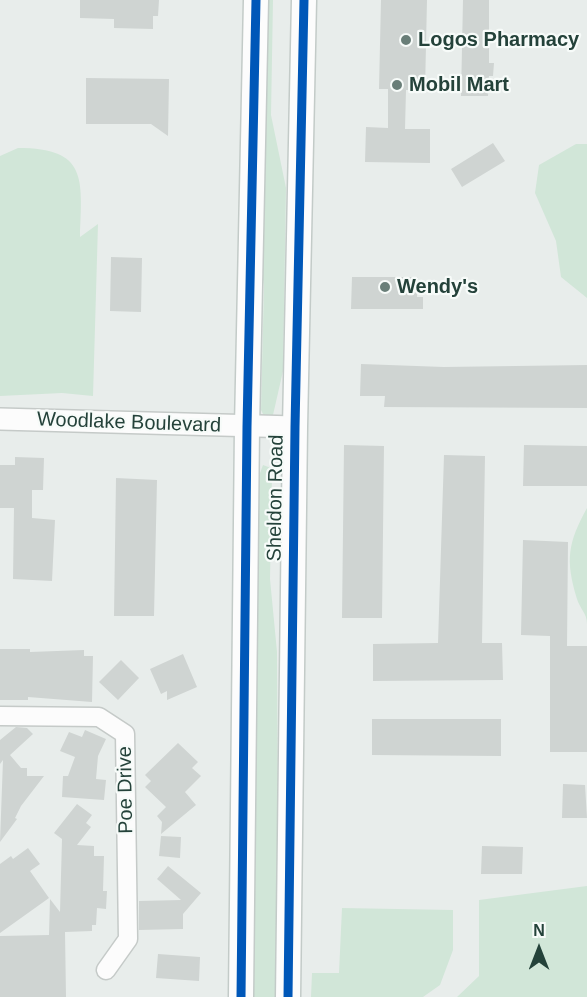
<!DOCTYPE html>
<style>
body{margin:0}
#map{position:relative;width:587px;height:997px;overflow:hidden;background:#e8edeb;font-family:Helvetica,sans-serif}
canvas{display:block}
.north{position:absolute;left:509px;top:919px;width:60px;height:60px;-webkit-text-stroke:4px #f7fbf9;paint-order:stroke;rotate:0deg;font-size:16px;font-weight:700;line-height:24px;text-align:center;color:#24423a}
.north::after{content:'';display:block;margin:auto;width:21px;height:27px;background:#24423a;clip-path:polygon(50% 0,100% 100%,50% 72%,0 100%)}
</style>
<div id="map">
<canvas width="587" height="997"></canvas>
<div class="north">N</div>
</div>
<script>
const ctx = document.querySelector('canvas').getContext('2d');
ctx.lineJoin = 'round';
function paint(path, color) {
  ctx.fillStyle = color;
  ctx.fill(path, 'evenodd');
}
function strokePath(path, color, width, dash) {
  ctx.strokeStyle = color;
  ctx.lineWidth = width;
  ctx.lineCap = dash ? 'butt' : 'round';
  ctx.setLineDash(dash || []);
  ctx.stroke(path);
}
function drawText(font, color, halo, rows, align = 'center') {
  ctx.font = font + ' Helvetica,sans-serif';
  ctx.lineWidth = 4.5;
  ctx.setLineDash([]);
  ctx.textBaseline = 'middle';
  ctx.strokeStyle = halo;
  ctx.fillStyle = color;
  for (const [text, x, y, turn = 0] of rows) {
    ctx.save();
    ctx.translate(x, y);
    ctx.rotate((+turn || 0) * Math.PI / 180);
    ctx.textAlign = isNaN(turn) ? turn : align;
    if (halo) ctx.strokeText(text, 0, 0);
    ctx.fillText(text, 0, 0);
    ctx.restore();
  }
}
paint(new Path2D(`
 M262,0H273L271,115L286,188L283,371L273,415L265,418L261,410L264,286L256,230Z
 M576,144H587V298L561,277L556,241L535,193L539,165Z
 M18,148C88,148 82,179 80,237L98,224L93,396L62,393L0,396V156Z
 M263,465L271,468L272,474L270,579L277,652L279,997H251L257,481Z
 M587,508V624C587,613 580,609 577,599C565,559 568,543 587,508Z
 M587,886V997H457L479,976V900Z
 M342,908L453,910V950L440,985L423,997H311L312,973H339Z`), '#d1e6d8');
paint(new Path2D(`
 M80,0H159L158,16H153V29L114,28V19L80,18Z
 M381,0H427L425,90H406L405,129H430V163L365,162L366,127L388,128V89H379Z
 M463,0H489V63H494L493,76H489L488,96H461Z
 M86,78L169,79L168,136L151,124H86Z
 M493,143L505,161L462,187L451,169Z
 M111,257L142,258L141,312L110,311Z
 M352,277H418L417,297H423V309H351Z
 M361,364L444,367L587,365V408L384,407L385,396H360Z
 M344,445L384,446L382,618H342Z
 M524,445L587,446V486H523Z
 M444,455L485,456L482,643H502L503,680L373,681V644L438,643Z
 M15,457L44,458L43,490H32V518L55,520L52,581L13,579L14,508H0V465H15Z
 M116,478L157,480L154,616H114Z
 M523,540L568,542L567,646H587V752H550V636L521,635Z
 M0,649H30V652L84,650V656H93L92,702L28,697V700H0Z
 M183,654L197,687L167,700V691L161,694L150,669Z
 M121,660L139,678L118,700L99,682Z
 M372,719H501V756L372,755Z
 M16,727L27,728L33,734L10,755L21,768H27V776H44L21,806L15,818L17,819L0,842L3,760L0,764V740Z
 M85,730L106,739L98,756L96,779L106,780L104,800L62,797L63,776H68L75,757L60,751L69,732L82,737Z
 M178,743L198,762L192,768L201,776L185,792L196,805L161,834L162,822L157,816L166,807L145,787L151,781L145,775Z
 M563,784L585,785L587,818H562Z
 M77,804L92,815L86,823L91,827L77,845L94,846V856H104L103,891H107L106,909L97,908L96,925H92V931L65,932L66,997H0V936L49,935L50,899L60,912L62,839L54,833Z
 M161,836L181,837L180,858L159,856Z
 M482,846L523,847L522,874H481Z
 M28,848L40,864L30,871L49,898L0,933V864L11,856L13,859Z
 M168,866L201,893L183,914V929L139,930V901L181,900L157,879Z
 M158,954L200,957L199,981L156,978Z`), '#cfd4d2');
const minor = new Path2D(`
 M0,716L99,717L125,734L128,939L106,970`);
const tertiary = new Path2D(`
 M0,419L295,427`);
const secondary = new Path2D(`
 M241,997L247,427L256,0
 M288,997L295,427L304,0`);
strokePath(minor, '#c5cac8', 21);
strokePath(tertiary, '#c5cac8', 24);
strokePath(secondary, '#c3cbc8', 27);
strokePath(minor, '#fcfcfc', 18);
strokePath(tertiary, '#fcfcfc', 21);
strokePath(secondary, '#fcfcfc', 24);
strokePath(new Path2D(`
 M241,997L247,427L256,0
 M288,997L295,427L304,0`), '#0057b8', 9);
for (const [x, y, r, color] of [
 [406,40,6,"#697e78"],
 [397,85,6,"#697e78"],
 [385,287,6,"#697e78"]
]) {
  const dot = new Path2D();
  dot.arc(x, y, r, 0, 2 * Math.PI);
  ctx.fillStyle = color;
  ctx.fill(dot);
  strokePath(dot, '#f7fbf9', 2);
}
drawText('bold 20px', '#24423a', '#f7fbf9', [
 ["Logos Pharmacy",418,40],
 ["Mobil Mart",409,85],
 ["Wendy's",397,287]
], 'left');
drawText('20px', '#24423a', '#f7fbf9', [
 ["Woodlake Boulevard",129,423,2],
 ["Sheldon Road",276,498,-89],
 ["Poe Drive",126,790,-91]
]);
</script>
